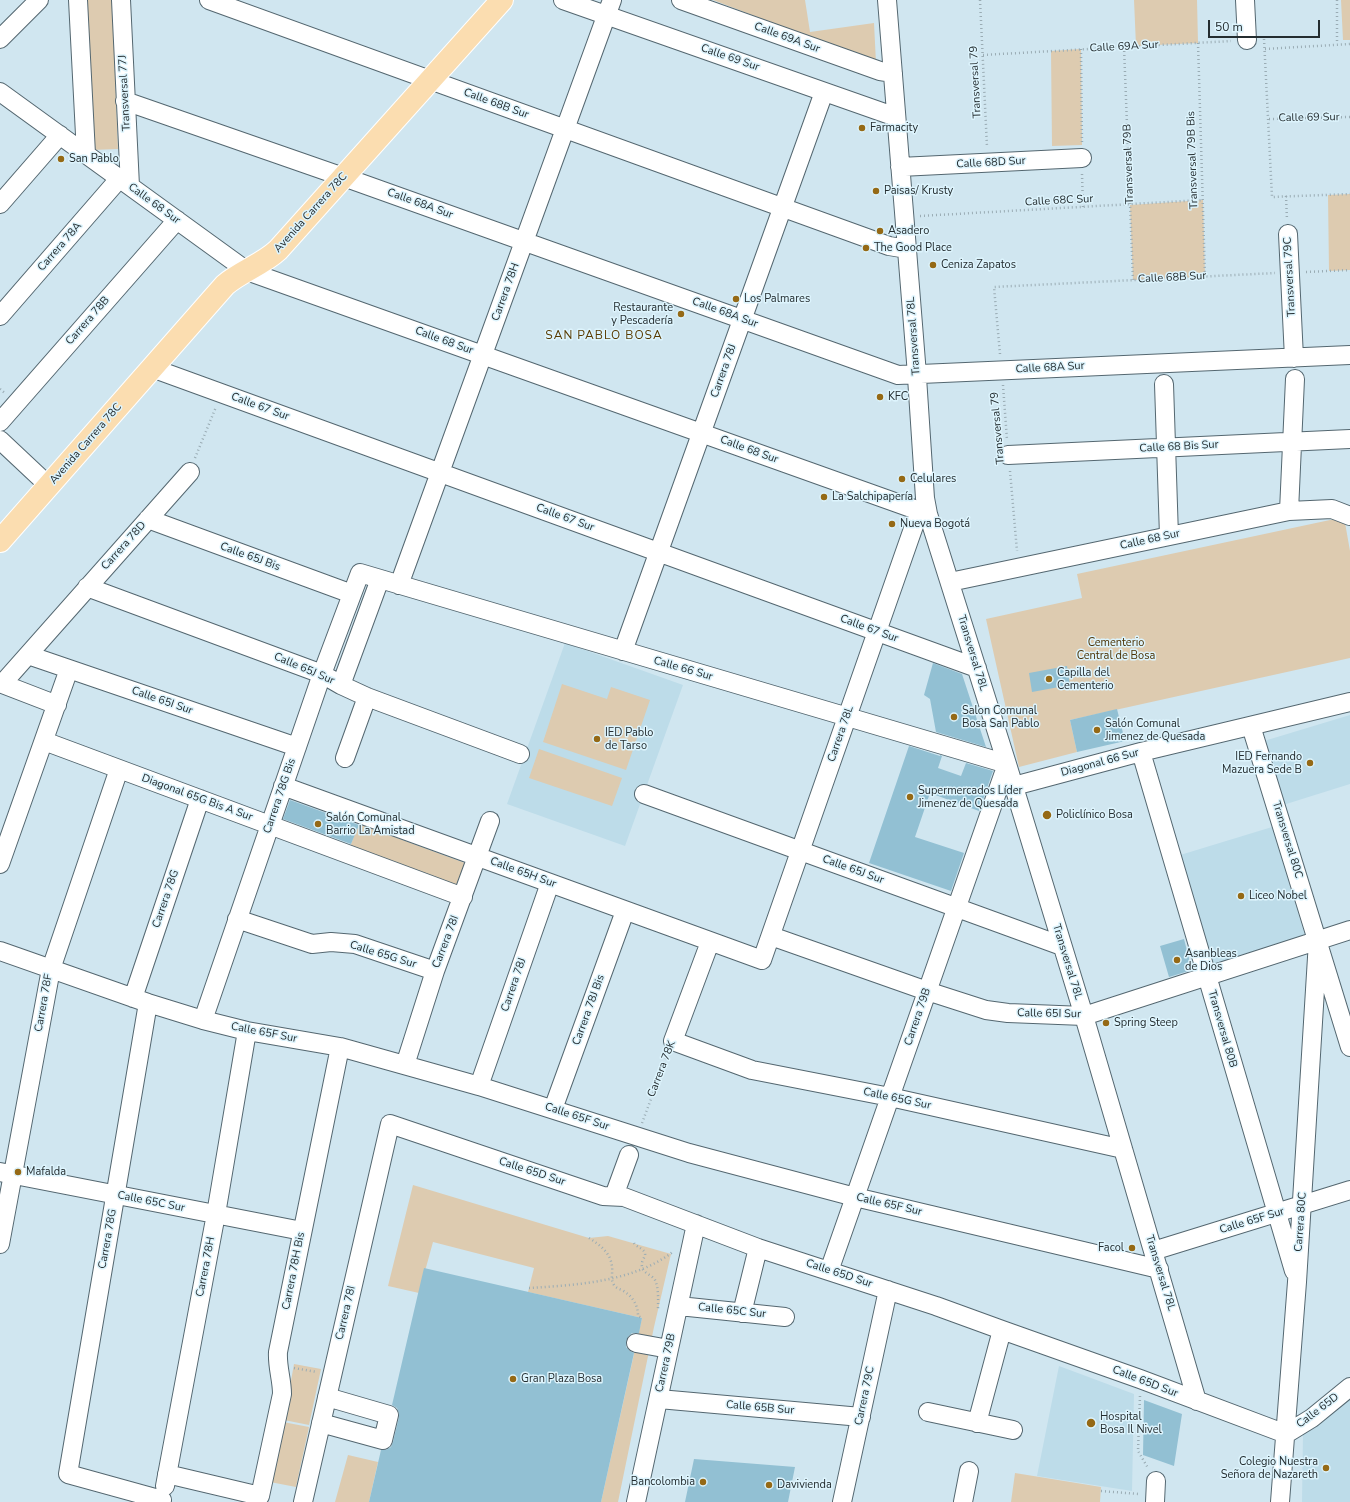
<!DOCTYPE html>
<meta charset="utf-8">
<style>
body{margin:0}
#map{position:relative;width:1350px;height:1502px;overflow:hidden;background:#d0e6f0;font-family:"Nunito Sans",sans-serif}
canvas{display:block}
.scale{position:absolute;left:1208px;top:20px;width:112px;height:18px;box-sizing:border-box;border:2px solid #242d30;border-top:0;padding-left:5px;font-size:12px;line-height:14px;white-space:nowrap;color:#242d30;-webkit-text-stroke:3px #ddf4fd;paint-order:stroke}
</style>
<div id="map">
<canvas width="1350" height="1502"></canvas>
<div class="scale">50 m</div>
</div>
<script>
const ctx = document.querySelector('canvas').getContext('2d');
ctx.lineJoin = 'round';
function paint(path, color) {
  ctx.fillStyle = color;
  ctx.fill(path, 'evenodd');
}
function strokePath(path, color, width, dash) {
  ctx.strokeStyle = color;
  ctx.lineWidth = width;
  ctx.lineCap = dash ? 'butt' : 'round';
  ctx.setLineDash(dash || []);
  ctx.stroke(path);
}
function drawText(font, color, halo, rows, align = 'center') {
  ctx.font = font + ' "Nunito Sans",sans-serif';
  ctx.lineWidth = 3;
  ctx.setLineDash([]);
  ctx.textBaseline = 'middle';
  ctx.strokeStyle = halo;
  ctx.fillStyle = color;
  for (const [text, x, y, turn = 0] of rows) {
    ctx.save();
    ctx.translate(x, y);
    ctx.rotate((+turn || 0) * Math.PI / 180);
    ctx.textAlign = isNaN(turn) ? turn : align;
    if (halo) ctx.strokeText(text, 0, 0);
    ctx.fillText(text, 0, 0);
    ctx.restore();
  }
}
paint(new Path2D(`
 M565,643L683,685L625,846L507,804Z
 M1350,715V784L1283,805L1264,741Z
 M1272,827L1305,936L1210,965L1177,856Z
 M1059,1366L1134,1394L1132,1491L1037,1476Z
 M1350,1398V1502H1302L1303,1434Z`), '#bddce9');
paint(new Path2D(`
 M86,0H112L118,149L92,150Z
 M713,0H805L810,32L874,23L876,63Z
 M1134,0H1197L1198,43L1136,46Z
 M1341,0H1350V40H1343Z
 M1081,49L1082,145L1052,146L1051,51Z
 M1350,194V270L1329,271L1328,195Z
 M1203,200L1205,277L1133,280L1130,205Z
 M1344,517L1350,551V658L1070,720L1077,752L1019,767L986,619L1082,598L1077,574Z
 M562,684L607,699L611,687L650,700L626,770L543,742Z
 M539,749L622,778L612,806L529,778Z
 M359,824L465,863L455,888L349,849Z
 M413,1185L589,1238L608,1236L671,1254L654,1327L618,1502H601L642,1318L528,1292L534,1268L433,1242L419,1293L388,1286Z
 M294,1364L321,1369L309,1425L284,1420Z
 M283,1422L309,1427L296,1487L270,1482Z
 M348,1455L378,1462L369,1502H335Z
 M1015,1473L1101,1487L1100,1502H1011Z`), '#ddcbb0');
paint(new Path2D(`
 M933,663L962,674L986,747L936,732L930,699L924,695Z
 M1067,666L1070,685L1032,692L1029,673Z
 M1117,709L1125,741L1077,752L1070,720Z
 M909,746L940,756V755L942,756L938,768L961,776L966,763L993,771L979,811L930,793L915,837L964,853L951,891L869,863Z
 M290,800L359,825L351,844L283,819Z
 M1184,939L1192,970L1169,977L1160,946Z
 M424,1268L642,1318L639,1333H632L628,1337L626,1341V1347L630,1351L634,1353L601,1502H369L381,1450H386L391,1447L393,1442L399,1417V1413L397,1408L392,1405Z
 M1144,1400L1182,1414L1174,1466L1143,1455Z
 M694,1459L795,1467L788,1502H685Z`), '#92c0d3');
const minor = new Path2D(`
 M78,0L86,154
 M121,0L130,186
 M209,0L889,246L907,249
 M563,0L896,117
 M681,0L880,71L893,73
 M887,0L916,362L925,498L928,514L1007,764L1084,1016L1197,1401
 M1245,0L1247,40
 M0,39L39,0
 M0,92L247,271L928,514
 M125,101L352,180L898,375L1350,355
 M900,167L1082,158
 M0,204L60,135
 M1288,234L1294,358
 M0,316L119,179
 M152,368L977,668
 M1164,384L1169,536
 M0,422L177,220
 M0,440L49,486
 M1008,455L1350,439
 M1289,511L1295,379
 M148,519L352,594
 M950,582L1289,511L1332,509L1350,516
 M399,585L612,0
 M87,587L322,674L341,685L367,697L520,754
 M623,651L824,92
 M28,655L297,747
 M0,683L57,705
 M2,684L190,472
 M341,685L380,579
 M1251,726L1350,1047
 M44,741L463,897
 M1141,752L1294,1271
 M345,758L367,697
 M283,786L762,960L915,523L920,517L928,514
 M1014,786L1141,752L1350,702
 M644,794L1062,946
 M0,864L69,669
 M237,919L312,944L331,942L355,944L435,971
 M771,936L927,991L986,1010L1008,1013L1084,1016L1350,930
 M710,942L673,1041L752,1070L890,1097L1123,1149
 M0,951L148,1003L203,1020L247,1031L340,1047L479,1086L689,1153L855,1197L1159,1269
 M133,998L200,799
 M148,1003L68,1474L162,1500
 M203,1020L322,674L360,573L1007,764
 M405,1065L435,971L490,821
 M479,1086L550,883
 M553,1109L625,911
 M0,1172L302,1231
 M614,1196L629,1155
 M0,1244L51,969L119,769
 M1153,1251L1350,1190
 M829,1271L1007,764
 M679,1306L785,1317
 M742,1313L758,1248
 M636,1343L669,1349
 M659,1399L861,1417
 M928,1412L1013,1430
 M321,1423L383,1440L389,1415L327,1397
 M977,1423L1002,1330
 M1286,1434L1312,1418L1350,1387
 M167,1474L260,1496L282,1394C282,1379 277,1367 278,1352L340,1047
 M165,1486L216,1214L247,1031
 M303,1502L390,1124L603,1196L624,1197L758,1248L936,1306L1002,1330L1140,1379L1286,1434
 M636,1502L696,1224
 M842,1502L888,1290
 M963,1502L969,1471
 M1155,1502L1156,1481
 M1280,1502L1297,1282L1318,941`);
const major = new Path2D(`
 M0,541L225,285C241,271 262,265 278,250L502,0`);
strokePath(minor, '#546770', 20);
strokePath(major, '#fff', 24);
strokePath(new Path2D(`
 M980,0L987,147
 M1337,0V44
 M1264,39L1272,197L1350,194
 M1198,43L1205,276
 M1124,47L1133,280
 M1081,49L1082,143
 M1265,49L1350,44
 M983,55L1231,41
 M1269,119L1350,117
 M1082,174L1083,207
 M1286,196L1287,220
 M920,216L1203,200
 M1306,272L1350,270
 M1000,354L994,287L1275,273
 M1003,385L1007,440
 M0,389L6,394
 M195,458L216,407
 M1010,471L1017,551
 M642,1123L667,1056
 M589,1238C600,1245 611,1253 612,1267C613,1273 610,1279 614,1285C616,1288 619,1289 622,1290C632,1296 638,1304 638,1316L642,1318
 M634,1243L635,1245C654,1255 640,1256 642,1267C643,1273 652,1275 655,1280C659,1289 658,1300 658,1311
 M529,1288C577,1285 634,1282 674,1251
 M294,1368L317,1372
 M1140,1396L1138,1451L1148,1468
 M1101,1491L1139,1494`), '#9aacb4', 2.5, [1, 3]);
strokePath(minor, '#fff', 18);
strokePath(major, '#fbddb0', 22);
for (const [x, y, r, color] of [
 [862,128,4,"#956915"],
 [61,159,4,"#956915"],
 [876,191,4,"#956915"],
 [880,231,4,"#956915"],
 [866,248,4,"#956915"],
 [933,265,4,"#956915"],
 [736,299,4,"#956915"],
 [681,314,4,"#956915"],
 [880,397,4,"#956915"],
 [902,479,4,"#956915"],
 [824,497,4,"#956915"],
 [892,524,4,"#956915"],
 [1049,679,4,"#956915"],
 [954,717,4,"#956915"],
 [1097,730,4,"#956915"],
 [597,739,4,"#956915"],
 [1310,763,4,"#956915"],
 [910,797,4,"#956915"],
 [1047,815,5,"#956915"],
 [318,824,4,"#956915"],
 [1241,896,4,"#956915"],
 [1177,960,4,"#956915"],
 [1106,1023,4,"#956915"],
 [18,1172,4,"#956915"],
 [1132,1248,4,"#956915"],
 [513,1379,4,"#956915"],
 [1091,1423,5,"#956915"],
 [1326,1468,4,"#956915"],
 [703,1482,4,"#956915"],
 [769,1485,4,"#956915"]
]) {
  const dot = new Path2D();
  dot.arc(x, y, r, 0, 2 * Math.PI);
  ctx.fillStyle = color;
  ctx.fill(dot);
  strokePath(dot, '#ddf4fd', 1.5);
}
drawText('11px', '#242d30', '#ddf4fd', [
 ["Calle 69A Sur",787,38,20],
 ["Calle 69A Sur",1124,47,-3],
 ["Calle 69 Sur",730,58,19],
 ["Transversal 79",976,82,-93],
 ["Transversal 77J",125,93,-93],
 ["Calle 68B Sur",496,104,20],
 ["Calle 69 Sur",1309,118,-1],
 ["Transversal 79B Bis",1193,160,-92],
 ["Calle 68D Sur",991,163,-3],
 ["Transversal 79B",1129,164,-92],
 ["Calle 68C Sur",1059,201,-3],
 ["Calle 68 Sur",154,204,36],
 ["Calle 68A Sur",420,204,20],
 ["Avenida Carrera 78C",311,213,-48],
 ["Carrera 78A",60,247,-49],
 ["Transversal 79C",1290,277,-93],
 ["Calle 68B Sur",1172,278,-3],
 ["Carrera 78H",506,292,-70],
 ["Calle 68A Sur",725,313,20],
 ["Carrera 78B",88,321,-49],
 ["Transversal 78L",914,336,-94],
 ["Calle 68 Sur",444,341,20],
 ["Calle 68A Sur",1050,368,-3],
 ["Carrera 78J",724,371,-70],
 ["Calle 67 Sur",260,407,20],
 ["Transversal 79",998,428,-95],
 ["Avenida Carrera 78C",86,444,-49],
 ["Calle 68 Bis Sur",1179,447,-3],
 ["Calle 68 Sur",749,450,20],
 ["Calle 67 Sur",565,518,20],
 ["Calle 68 Sur",1150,540,-12],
 ["Carrera 78D",124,546,-48],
 ["Calle 65J Bis",250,557,20],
 ["Calle 67 Sur",869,629,20],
 ["Transversal 78L",972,653,73],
 ["Calle 65J Sur",304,669,23],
 ["Calle 66 Sur",683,669,16],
 ["Calle 65I Sur",162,701,19],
 ["Carrera 78L",841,734,-71],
 ["Diagonal 66 Sur",1100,763,-15],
 ["Carrera 78G Bis",280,796,-71],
 ["Diagonal 65G Bis A Sur",197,798,20],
 ["Transversal 80C",1287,840,73],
 ["Calle 65J Sur",853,870,20],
 ["Calle 65H Sur",523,873,20],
 ["Carrera 78G",166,899,-71],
 ["Carrera 78I",446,942,-69],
 ["Calle 65G Sur",383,955,17],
 ["Transversal 78L",1067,962,73],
 ["Carrera 78J",514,985,-71],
 ["Carrera 78F",44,1003,-80],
 ["Carrera 78J Bis",589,1010,-70],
 ["Calle 65I Sur",1049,1014,1],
 ["Carrera 79B",918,1017,-71],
 ["Transversal 80B",1222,1029,74],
 ["Calle 65F Sur",264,1033,11],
 ["Carrera 78K",662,1069,-69],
 ["Calle 65G Sur",897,1099,12],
 ["Calle 65F Sur",577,1117,18],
 ["Calle 65D Sur",532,1172,18],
 ["Calle 65C Sur",151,1202,11],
 ["Calle 65F Sur",889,1205,13],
 ["Calle 65F Sur",1252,1221,-17],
 ["Carrera 80C",1301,1222,-86],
 ["Carrera 78G",108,1239,-80],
 ["Carrera 78H",206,1267,-79],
 ["Carrera 78H Bis",294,1271,-79],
 ["Transversal 78L",1160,1273,73],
 ["Calle 65D Sur",839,1274,18],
 ["Calle 65C Sur",732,1311,6],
 ["Carrera 78I",346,1313,-77],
 ["Carrera 79B",666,1363,-78],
 ["Calle 65D Sur",1145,1382,21],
 ["Carrera 79C",865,1396,-78],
 ["Calle 65B Sur",760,1408,5],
 ["Calle 65D",1318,1411,-37]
]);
drawText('11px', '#242d30', '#ddf4fd', [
 ["Farmacity",870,128],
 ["San Pablo",69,159],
 ["Paisas/ Krusty",884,191],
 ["Asadero",888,231],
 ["The Good Place",874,248],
 ["Ceniza Zapatos",941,265],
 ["Los Palmares",744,299],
 ["Restaurante",673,308,"right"],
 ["y Pescadería",673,321,"right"],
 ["KFC",888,397],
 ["Celulares",910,479],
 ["La Salchipapería",832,497],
 ["Nueva Bogotá",900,524],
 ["Capilla del",1057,673],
 ["Cementerio",1057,686],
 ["Salon Comunal",962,711],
 ["Bosa San Pablo",962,724],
 ["Salón Comunal",1105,724],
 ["Jimenez de Quesada",1105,737],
 ["IED Pablo",605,733],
 ["de Tarso",605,746],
 ["IED Fernando",1302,757,"right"],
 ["Mazuera Sede B",1302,770,"right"],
 ["Supermercados Líder",918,791],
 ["Jimenez de Quesada",918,804],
 ["Policlínico Bosa",1056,815],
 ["Salón Comunal",326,818],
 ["Barrio La Amistad",326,831],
 ["Liceo Nobel",1249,896],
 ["Asanbleas",1185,954],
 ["de Dios",1185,967],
 ["Spring Steep",1114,1023],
 ["Mafalda",26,1172],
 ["Facol",1124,1248,"right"],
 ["Gran Plaza Bosa",521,1379],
 ["Hospital",1100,1417],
 ["Bosa Il Nivel",1100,1430],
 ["Colegio Nuestra",1318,1462,"right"],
 ["Señora de Nazareth",1318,1475,"right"],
 ["Bancolombia",695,1482,"right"],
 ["Davivienda",777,1485]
], 'left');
drawText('11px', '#4b3203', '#ddf4fd', [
 ["Cementerio",1116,643],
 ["Central de Bosa",1116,656]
]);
ctx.letterSpacing = '1px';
drawText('12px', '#583a00', '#ddf4fd', [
 ["SAN PABLO BOSA",604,336]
]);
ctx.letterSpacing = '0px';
</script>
